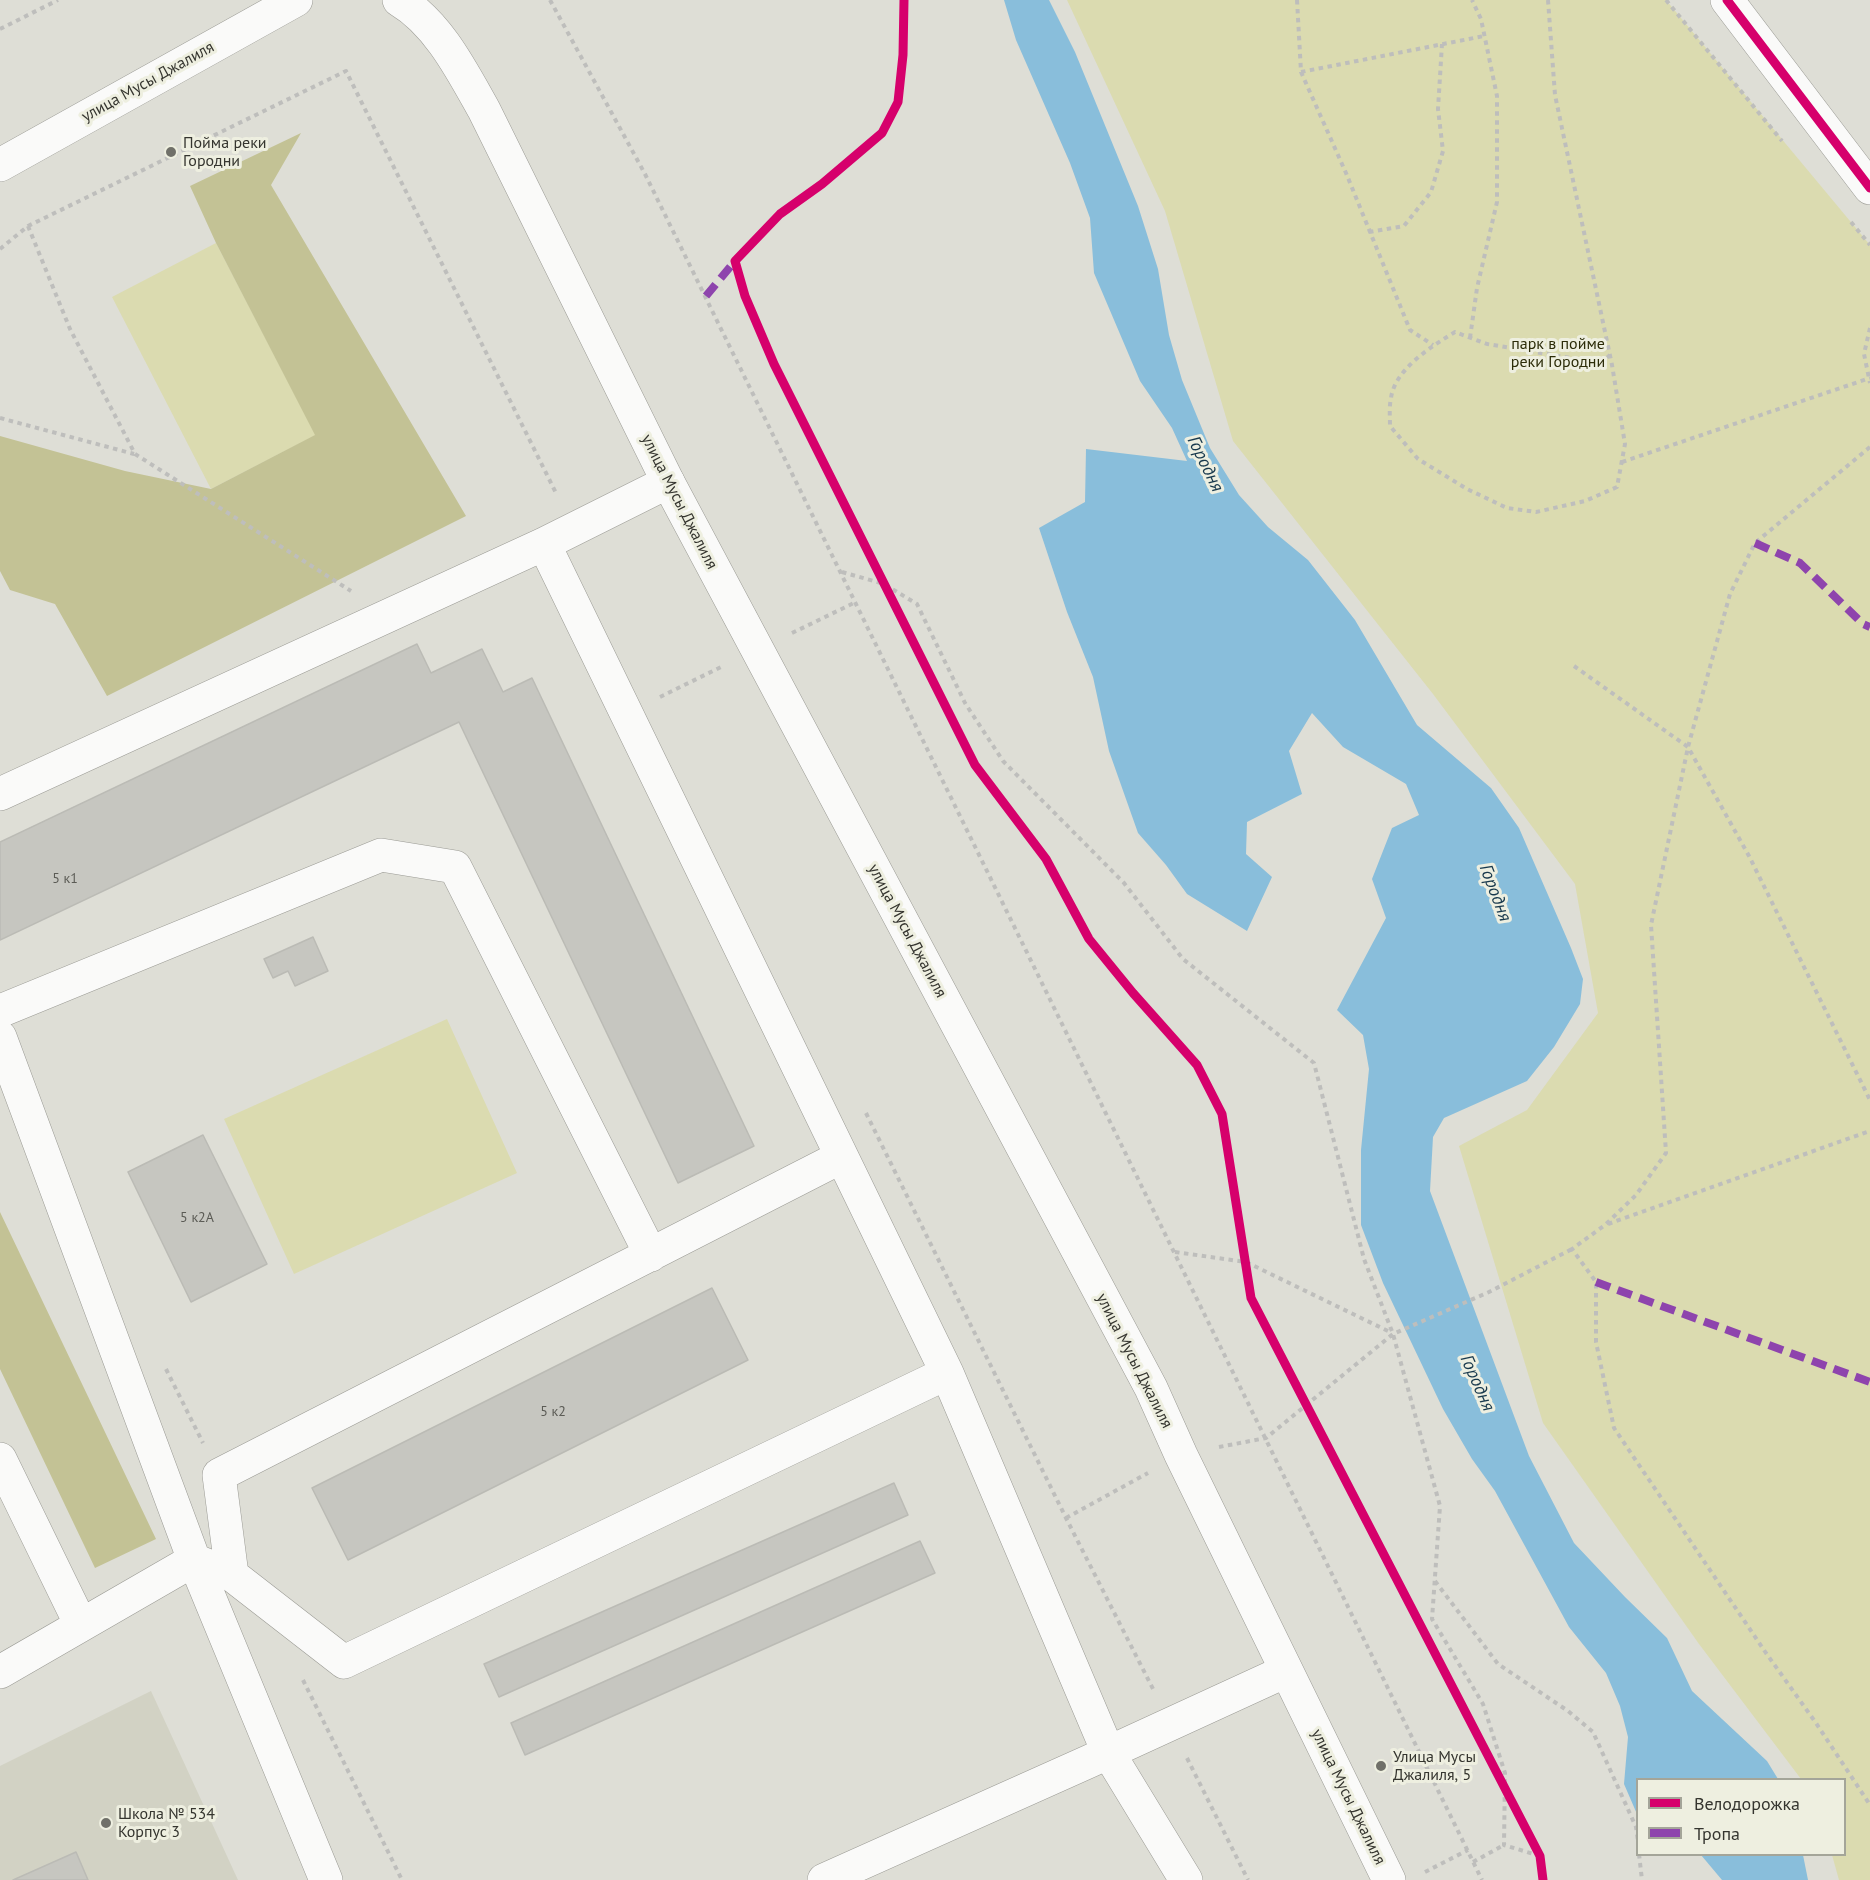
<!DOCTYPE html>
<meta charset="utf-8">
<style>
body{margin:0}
#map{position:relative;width:1870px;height:1880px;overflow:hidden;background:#deded6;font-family:"PT Sans",sans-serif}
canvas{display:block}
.legend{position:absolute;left:1636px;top:1778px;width:210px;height:78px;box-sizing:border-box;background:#eeefe0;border:2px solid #a4a599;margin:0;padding:8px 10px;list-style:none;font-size:18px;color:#35352f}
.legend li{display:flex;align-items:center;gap:12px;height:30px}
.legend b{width:30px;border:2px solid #a4a599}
</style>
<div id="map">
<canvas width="1870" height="1880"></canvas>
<ul class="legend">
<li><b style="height:8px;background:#d6006c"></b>Велодорожка</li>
<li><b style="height:8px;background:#8e44ad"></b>Тропа</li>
</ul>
</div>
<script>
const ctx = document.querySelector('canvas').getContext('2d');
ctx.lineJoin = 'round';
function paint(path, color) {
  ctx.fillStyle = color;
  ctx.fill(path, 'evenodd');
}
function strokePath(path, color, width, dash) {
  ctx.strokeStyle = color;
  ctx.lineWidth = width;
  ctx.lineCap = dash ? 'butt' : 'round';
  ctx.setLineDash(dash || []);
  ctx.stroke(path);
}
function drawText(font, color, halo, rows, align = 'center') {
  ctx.font = font + ' "PT Sans",sans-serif';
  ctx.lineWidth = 6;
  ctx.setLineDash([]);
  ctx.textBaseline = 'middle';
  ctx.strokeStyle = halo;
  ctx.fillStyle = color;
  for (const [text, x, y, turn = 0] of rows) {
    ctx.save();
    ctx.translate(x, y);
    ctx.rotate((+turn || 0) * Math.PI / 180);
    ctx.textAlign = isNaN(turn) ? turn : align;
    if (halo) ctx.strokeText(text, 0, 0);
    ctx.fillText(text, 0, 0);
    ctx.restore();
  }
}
paint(new Path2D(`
 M151,1691L238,1880H0V1766Z`), '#d2d2c4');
paint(new Path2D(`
 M1067,0H1666L1870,245V1880H1839L1832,1855L1844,1854V1780L1801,1779L1699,1644L1543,1423L1459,1146L1527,1110L1598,1013L1575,884L1433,694L1233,441L1165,211Z
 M216,243L316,435L211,489L112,297Z
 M447,1019L517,1173L294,1274L224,1119Z`), '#dbdbb0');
paint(new Path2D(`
 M301,133L271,185L466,516L107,696L55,604L10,590L0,571V436L125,471L211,489L315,435L216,243L190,186Z
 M0,1212L156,1539L95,1568L0,1369Z`), '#c3c295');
paint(new Path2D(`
 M1004,0H1049L1075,52L1138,206L1158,269L1169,335L1182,380L1210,448L1239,495L1268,527L1308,560L1355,620L1417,725L1491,788L1519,828L1571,948L1583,979L1580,1004L1554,1047L1527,1081L1444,1118L1433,1137L1430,1191L1529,1456L1574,1543L1625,1597L1667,1638L1692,1691L1767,1761L1778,1779L1638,1780L1637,1814L1624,1784L1628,1737L1620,1706L1606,1673L1569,1627L1495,1491L1472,1459L1443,1409L1383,1283L1361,1225V1150L1369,1069L1363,1035L1337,1010L1386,918L1372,879L1392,828L1419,815L1406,784L1343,747L1312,713L1289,751L1302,794L1247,822L1246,854L1272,877L1247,931L1187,894L1166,865L1138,833L1109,751L1093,677L1067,612L1039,528L1085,502L1086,449L1187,461L1172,428L1140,381L1094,273L1090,218L1070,163L1016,40Z
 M1701,1855H1803L1808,1880H1722Z`), '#89bedb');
const building = new Path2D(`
 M417,644L431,673L482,649L503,692L532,678L754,1146L678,1183L459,722L0,940V842Z
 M313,937L328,971L295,986L288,971L273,978L264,959Z
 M203,1135L267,1264L191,1302L128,1172Z
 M712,1288L748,1360L348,1560L312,1488Z
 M894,1483L908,1515L499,1697L484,1664Z
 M920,1541L935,1573L525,1755L511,1723Z
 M76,1852L88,1880H13Z`);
paint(building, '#c6c6c0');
strokePath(building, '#bbbbb5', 1.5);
const minor = new Path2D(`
 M1727,0L1870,188
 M544,544L947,1373L1108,1752L1186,1880
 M0,794L544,544L668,482
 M0,1011L381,855L455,867L651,1255
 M0,1037L194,1560L326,1880
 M0,1459L81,1625
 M232,1575L219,1475L841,1157
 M0,1672L194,1560L232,1575L344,1662L947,1373
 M824,1880L1090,1761L1286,1671`);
const major = new Path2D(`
 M399,0C438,23 462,71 484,110L668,482L1151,1388L1181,1455L1389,1880
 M0,165L296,0`);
strokePath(minor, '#9a9a94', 34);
strokePath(major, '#9a9a94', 34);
strokePath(new Path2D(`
 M550,0L645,174L1482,1880
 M1297,0L1301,72L1346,173L1410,330L1433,345
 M1548,0L1555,95L1612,365L1625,444L1617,487L1585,501L1536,512L1507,508L1467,489L1418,459L1390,426C1390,417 1389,407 1391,398C1395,369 1432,346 1455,332L1487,344L1601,363L1610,355
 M1666,0L1782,141
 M0,29L58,0
 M1301,72L1484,36
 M1851,222L1870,245
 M28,226L70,329L135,454L351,591
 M1369,232L1404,226L1431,192L1443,151L1438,109L1442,44
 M0,249L28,226L346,71L557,495
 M1870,328L1864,354L1870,383
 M1470,338L1477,288L1497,202V96L1481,19L1472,0
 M0,418L134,454
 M1870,447L1755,543L1730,594L1688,747L1651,925L1666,1153L1636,1195L1605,1225L1572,1249L1596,1282V1342L1614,1428L1766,1653L1816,1723L1870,1805
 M1622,462L1870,378
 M842,572L884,584L917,604L965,703L1003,761L1124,883L1183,959L1314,1063L1364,1259L1393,1334L1440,1506L1432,1619L1483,1704L1505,1773L1504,1845L1540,1856
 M792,633L856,602
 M1574,666L1688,747L1749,856L1870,1100
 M660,697L723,666
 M866,1113L1066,1518L1153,1689
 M1608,1224L1870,1131
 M1175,1252L1246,1262L1392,1333
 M166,1369L203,1443
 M1219,1447L1266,1438L1393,1334L1489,1292L1572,1249
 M1066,1518L1148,1473
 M1435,1581L1498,1664L1568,1711L1593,1732L1636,1827L1638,1841
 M303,1680L402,1880
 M1187,1758L1248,1880
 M1639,1854L1642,1880
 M1473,1862L1504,1845
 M1425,1872L1468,1850`), '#bebebc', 4, [4.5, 4.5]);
strokePath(minor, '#fafaf9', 33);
strokePath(major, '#fafaf9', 33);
strokePath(new Path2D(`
 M706,296L735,261
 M1755,543L1800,563L1863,624L1870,627
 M1596,1282L1870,1382`), '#8e44ad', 8, [15, 8]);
strokePath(new Path2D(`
 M904,0L903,55L898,102L882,133L822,184L780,214L735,261L745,296L774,364L975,765L1046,859L1089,939L1133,993L1197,1065L1222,1114L1251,1298L1540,1856L1543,1880
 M1727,0L1870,188`), '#d6006c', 9);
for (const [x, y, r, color] of [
 [171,152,6,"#707069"],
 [1381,1766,6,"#707069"],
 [106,1823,6,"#707069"]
]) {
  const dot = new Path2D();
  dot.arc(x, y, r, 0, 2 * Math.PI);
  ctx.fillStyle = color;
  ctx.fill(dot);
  strokePath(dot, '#eeefe0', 2);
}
drawText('14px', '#5b5b55', null, [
 ["5 к1",65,879],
 ["5 к2А",197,1218],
 ["5 к2",553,1412]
]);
drawText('16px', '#35352f', '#eeefe0', [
 ["улица Мусы Джалиля",148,82,-29],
 ["улица Мусы Джалиля",679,502,63],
 ["улица Мусы Джалиля",907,931,62],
 ["улица Мусы Джалиля",1134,1361,63],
 ["улица Мусы Джалиля",1348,1797,64]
]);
drawText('16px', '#35352f', '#eeefe0', [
 ["Пойма реки",183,143],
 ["Городни",183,161],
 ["Улица Мусы",1393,1757],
 ["Джалиля, 5",1393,1775],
 ["Школа № 534",118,1814],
 ["Корпус 3",118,1832]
], 'left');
drawText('16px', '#2c2c09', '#eeefe0', [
 ["парк в пойме",1558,344],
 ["реки Городни",1558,362]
]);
drawText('italic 18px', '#18394d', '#eeefe0', [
 ["Городня",1205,464,64],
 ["Городня",1495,893,69],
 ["Городня",1477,1383,66]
]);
</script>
